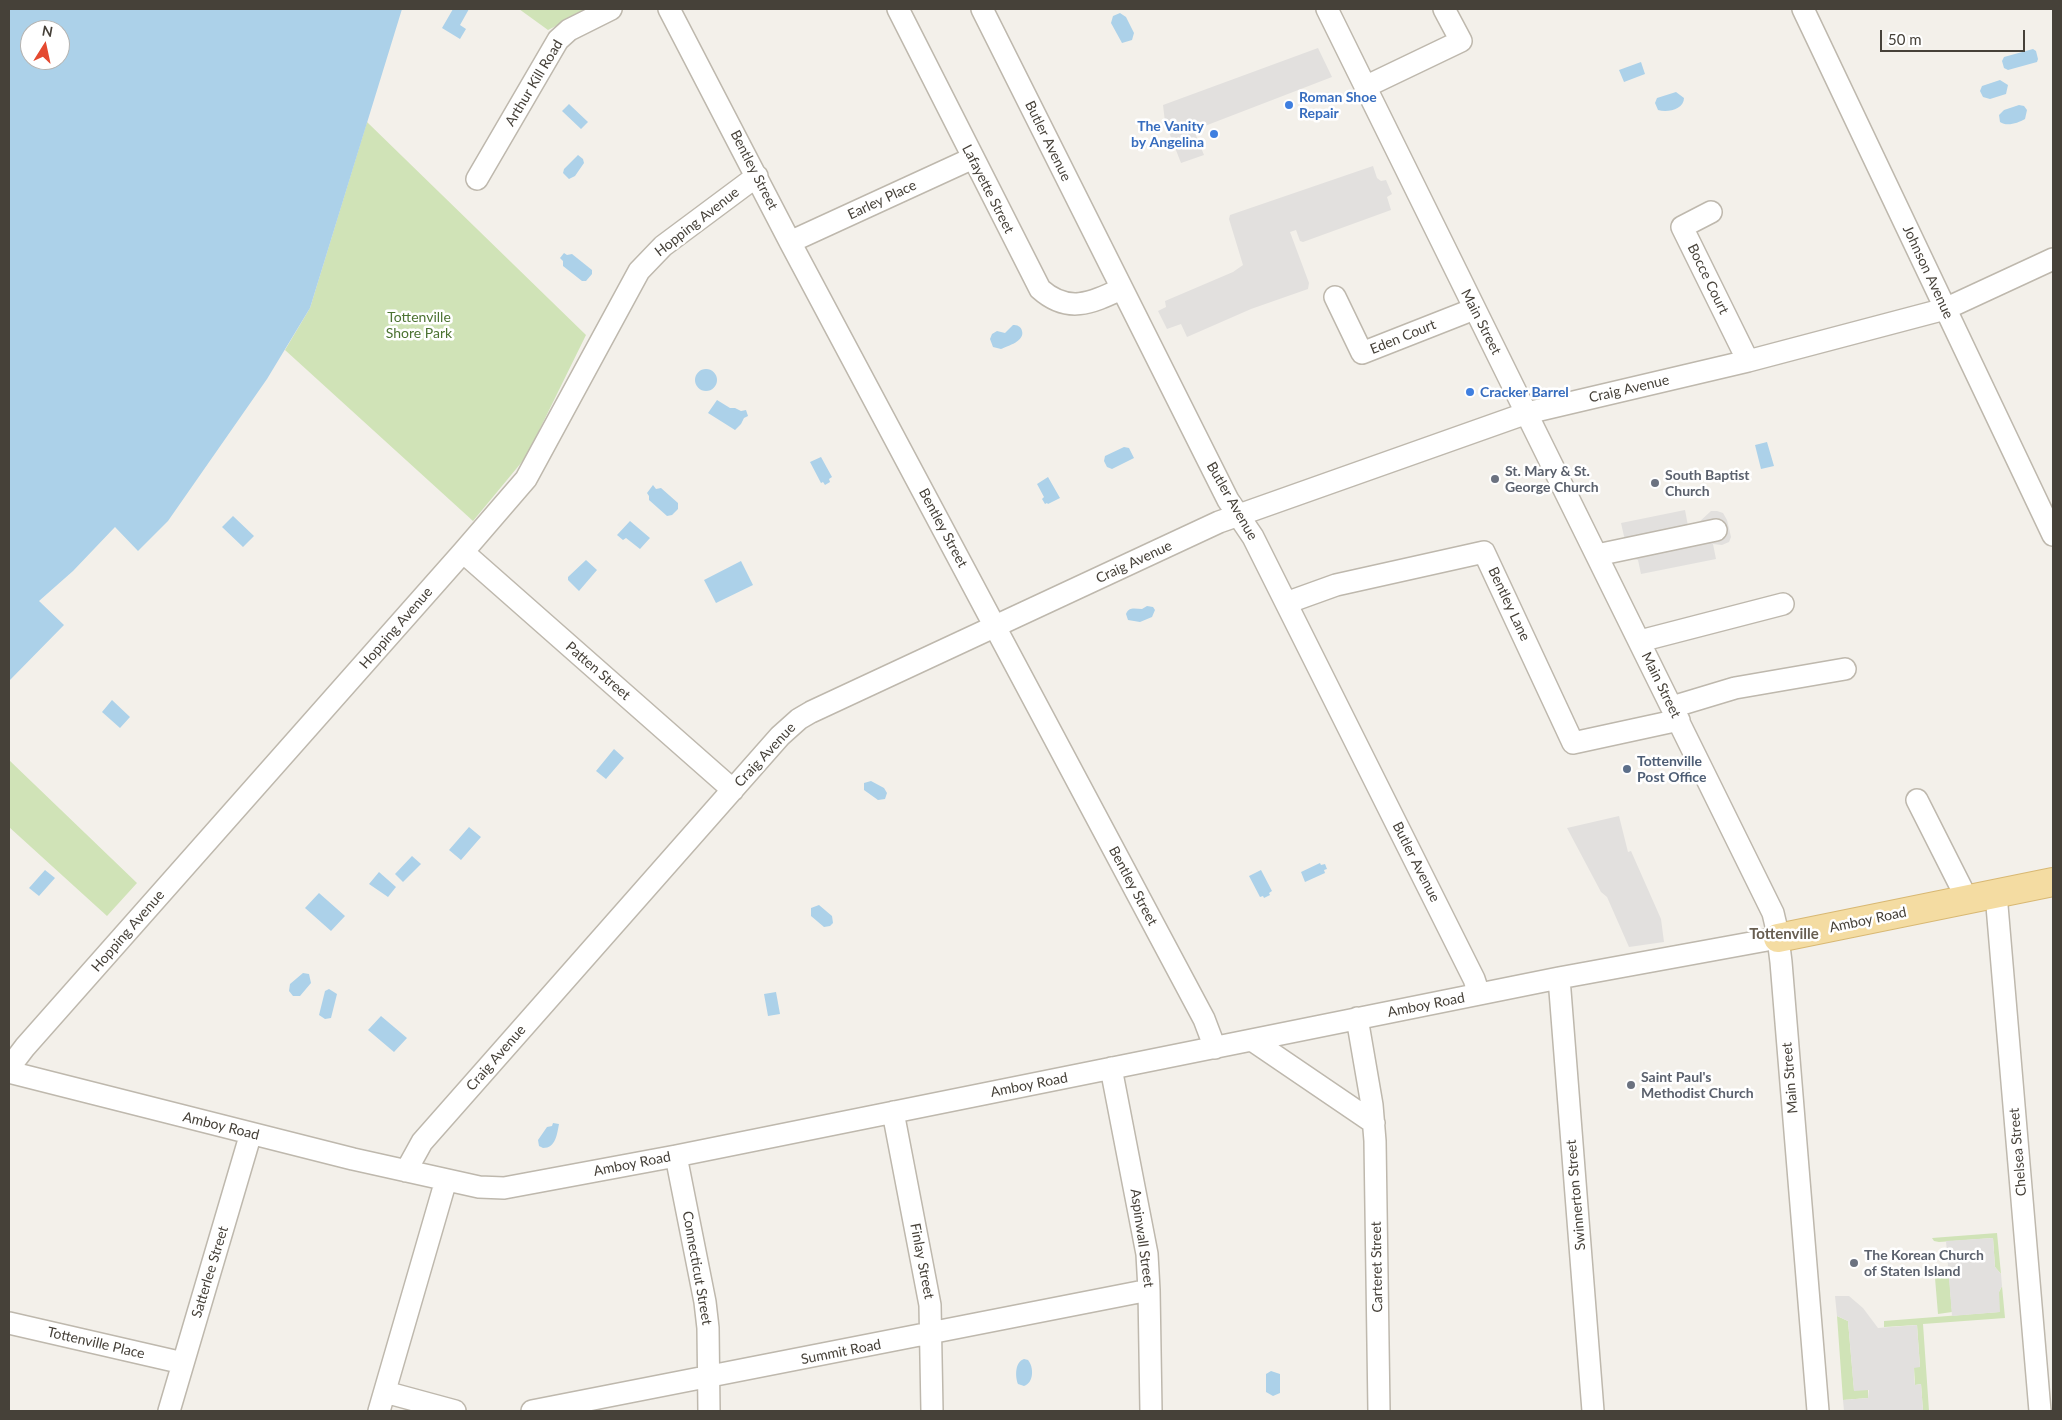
<!DOCTYPE html>
<style>
body{margin:0}
#map{position:relative;width:2062px;height:1420px;overflow:hidden;background:#f3f0ea;font-family:Lato,sans-serif}
canvas{display:block}
.frame{position:absolute;inset:0;border:10px solid #464139;pointer-events:none}
.north{position:absolute;left:20px;top:20px;width:50px;height:50px;box-sizing:border-box;background:#fff;border:1px solid #b5b3b0;border-radius:50%;rotate:10deg;font-size:14px;font-weight:700;line-height:20px;text-align:center;color:#464139}
.north::after{content:'';display:block;margin:auto;width:18px;height:22px;background:#e44930;clip-path:polygon(50% 0,100% 100%,50% 72%,0 100%)}
.scale{position:absolute;left:1880px;top:30px;width:145px;height:22px;box-sizing:border-box;border:2px solid #464139;border-top:0;padding-left:6px;font-size:15px;line-height:18px;white-space:nowrap;color:#464139;-webkit-text-stroke:4px #fff;paint-order:stroke}
</style>
<div id="map">
<canvas width="2062" height="1420"></canvas>
<div class="frame"></div>
<div class="north">N</div>
<div class="scale">50 m</div>
</div>
<script>
const ctx = document.querySelector('canvas').getContext('2d');
ctx.lineJoin = 'round';
function paint(path, color) {
  ctx.fillStyle = color;
  ctx.fill(path, 'evenodd');
}
function strokePath(path, color, width, dash) {
  ctx.strokeStyle = color;
  ctx.lineWidth = width;
  ctx.lineCap = dash ? 'butt' : 'round';
  ctx.setLineDash(dash || []);
  ctx.stroke(path);
}
function drawText(font, color, halo, rows, align = 'center') {
  ctx.font = font + ' Lato,sans-serif';
  ctx.lineWidth = 5;
  ctx.setLineDash([]);
  ctx.textBaseline = 'middle';
  ctx.strokeStyle = halo;
  ctx.fillStyle = color;
  for (const [text, x, y, turn = 0] of rows) {
    ctx.save();
    ctx.translate(x, y);
    ctx.rotate((+turn || 0) * Math.PI / 180);
    ctx.textAlign = isNaN(turn) ? turn : align;
    if (halo) ctx.strokeText(text, 0, 0);
    ctx.fillText(text, 0, 0);
    ctx.restore();
  }
}
paint(new Path2D(`
 M519,9H589L548,30Z
 M367,122L586,335L526,457L473,521L285,350L310,308Z
 M9,760L137,883L107,916L9,827Z
 M1997,1233L2001,1274L1995,1267L1993,1238L1939,1242L1934,1241L1932,1238Z
 M1944,1275H1949L1952,1312L1938,1314L1935,1278H1944Z
 M2002,1286L2005,1318L1923,1324L1929,1411H1923L1921,1384L1915,1385L1914,1367H1920L1917,1325L1884,1327V1321L1999,1312V1292Z
 M1837,1316L1848,1321L1854,1390L1868,1389V1398L1843,1400Z`), '#d0e3b7');
paint(new Path2D(`
 M1318,48L1332,77L1197,129L1195,133L1204,155L1181,163L1165,122L1163,105Z
 M1373,166L1377,178L1381,181L1386,180L1392,194L1387,197L1391,210L1303,242L1300,241L1296,230L1290,232L1309,283L1308,289L1251,309L1187,337L1181,324L1167,329L1158,311L1166,307L1165,301L1233,272L1243,265L1229,219L1230,215Z
 M1685,510L1688,526L1698,523L1711,511H1717L1723,513L1727,520L1731,537L1729,542L1722,545L1713,544L1716,559L1641,574L1638,560L1629,558L1621,523Z
 M1619,816L1628,852L1631,851L1661,919L1664,942L1629,947L1607,897L1601,892L1567,828Z
 M1993,1238L1995,1267L2001,1274L2002,1286L1999,1292L2000,1312L1952,1316L1946,1241Z
 M1835,1296H1849L1863,1308L1878,1328L1917,1325L1920,1367L1914,1368V1377L1915,1385L1921,1384L1923,1411H1844L1843,1400L1868,1398L1869,1390L1854,1391L1848,1321L1837,1316Z`), '#e2e0de');
paint(new Path2D(`
 M9,9H402L310,308L267,379L168,521L138,551L115,527L73,571L39,601L64,625L9,681ZM30,30H60V60H30Z
 M453,9H469L460,25L466,29L460,39L442,28Z
 M1120,13L1126,17L1134,33L1132,40L1122,43L1111,23L1113,16Z
 M2033,49L2036,51L2038,59L2037,62L2008,70L2004,68L2002,61L2004,57Z
 M1641,62L1645,74L1624,82L1619,70Z
 M2000,80L2008,85L2006,94L1990,99L1983,97L1980,91L1982,86Z
 M1676,92L1684,98C1684,109 1668,113 1658,110L1655,103L1657,98Z
 M569,104L588,122L581,129L562,111Z
 M2019,105L2024,106L2027,110L2025,119C2018,123 2007,127 2000,122L1999,115L2004,110Z
 M578,155L583,159L584,163L575,176L569,179L563,173L564,169Z
 M564,253L567,255L572,254L592,270V274L586,281H582L563,266V261L560,258Z
 M1013,325C1017,325 1021,326 1022,331C1025,341 1008,346 1001,349L993,347L990,339L992,334L997,331L1005,333Z
 M695 380a11 11 0 1 1 22 0a11 11 0 1 1-22 0Z
 M717,400L730,408H735L741,411L746,410L748,416L744,418L741,424L735,430L708,413Z
 M1767,442L1774,466L1761,469L1755,445Z
 M1124,447L1129,448L1134,458L1112,469L1107,467L1104,461L1105,456Z
 M821,457L832,477L829,479L830,482L825,485L823,482L821,483L810,462Z
 M1048,477L1060,498L1048,504L1047,503L1045,504L1042,499L1044,497L1037,484Z
 M653,485L656,489L661,488L678,503V509L672,515L667,516L649,500V496L647,493Z
 M233,516L254,536L243,547L222,527Z
 M630,521L650,538L640,549L626,538L623,540L617,535Z
 M586,560L597,570L579,591L568,580V577Z
 M741,561L753,585L716,603L704,580Z
 M1147,606L1153,607L1155,610L1152,617L1140,622L1128,620L1126,614C1129,606 1136,609 1142,609Z
 M112,700L130,717L120,728L102,712Z
 M614,749L624,758L606,779L596,771Z
 M871,781L884,788L887,793L885,799L878,800L864,790V783Z
 M469,827L481,837L461,860L449,850Z
 M412,856L421,864L403,882L395,874Z
 M1320,863L1321,865L1325,864L1327,869L1324,870L1325,873L1305,882L1301,872Z
 M45,870L55,878L39,896L29,888Z
 M1261,870L1272,891L1269,893L1270,895L1264,898L1263,896L1260,897L1249,876Z
 M379,872L396,887L388,897L369,884Z
 M319,893L345,916L331,931L305,908Z
 M819,905L832,916L833,923L830,926L824,927L811,916V908Z
 M303,973L309,974L311,983L300,996H293L289,991L290,984Z
 M329,989L337,994L331,1018L325,1019L319,1015L325,991Z
 M776,992L780,1014L768,1016L764,994Z
 M381,1016L407,1038L394,1052L368,1030Z
 M553,1123L559,1124C557,1134 556,1148 543,1148L539,1146L538,1140L547,1127L552,1126Z
 M1024,1359L1028,1360C1034,1367 1034,1383 1024,1386L1018,1384C1015,1376 1015,1362 1024,1359Z
 M1271,1371L1280,1374V1393L1273,1396L1266,1392V1374Z`), '#acd1e9');
const minor = new Path2D(`
 M669,9L790,242L1204,1019L1215,1048
 M898,9L1040,289C1068,314 1091,303 1121,289
 M982,9L1228,500L1253,537L1474,979L1479,994
 M1327,9L1773,913L1777,930L1781,962L1818,1411
 M1803,9L2053,535
 M1365,87L1461,41L1444,9
 M477,179L558,40L569,30L611,9
 M1711,212L1682,227L1748,361
 M790,242L973,158
 M1335,297L1362,353L1474,309
 M463,552L733,790
 M1597,555L1716,530
 M1286,603L1336,585L1484,552L1573,743L1679,720
 M1640,641L1783,604
 M1672,707L1735,688L1845,669
 M1917,800L1967,899
 M1996,894L2040,1411
 M1559,978L1593,1411
 M1357,1018L1372,1105L1375,1141L1379,1411
 M1252,1040L1374,1123
 M9,1068L25,1047L463,552L526,479L639,271L663,246L757,176
 M1111,1068L1147,1254L1149,1290L1151,1411
 M9,1072L353,1159L479,1187L504,1188L676,1156L1559,978L1778,938
 M893,1112L930,1305L932,1411
 M676,1156L705,1302L708,1328L709,1411
 M406,1171L422,1142L780,736L799,719L811,712L1219,522L1239,515L1527,413L1748,361L1945,309L2053,259
 M9,1323L183,1363
 M385,1392L455,1411
 M169,1411L251,1133
 M379,1411L446,1180
 M532,1411L1149,1290`);
const major = new Path2D(`
 M1778,938L2053,882`);
strokePath(minor, '#beb8ad', 24);
strokePath(major, '#d8b873', 30);
strokePath(minor, '#fff', 21);
strokePath(major, '#f4dca2', 28);
for (const [x, y, r, color] of [
 [1289,105,5,"#3f7fe0"],
 [1214,134,5,"#3f7fe0"],
 [1470,392,5,"#3f7fe0"],
 [1495,479,5,"#6b7280"],
 [1655,483,5,"#6b7280"],
 [1627,769,5,"#5c6f8a"],
 [1631,1085,5,"#6b7280"],
 [1854,1263,5,"#6b7280"]
]) {
  const dot = new Path2D();
  dot.arc(x, y, r, 0, 2 * Math.PI);
  ctx.fillStyle = color;
  ctx.fill(dot);
  strokePath(dot, '#fff', 2);
}
drawText('14px', '#464139', '#fff', [
 ["Arthur Kill Road",534,83,-59],
 ["Butler Avenue",1048,141,64],
 ["Bentley Street",754,170,63],
 ["Lafayette Street",988,189,63],
 ["Earley Place",882,200,-25],
 ["Hopping Avenue",697,222,-38],
 ["Johnson Avenue",1928,272,65],
 ["Bocce Court",1708,279,64],
 ["Main Street",1481,322,63],
 ["Eden Court",1403,337,-22],
 ["Craig Avenue",1629,389,-13],
 ["Butler Avenue",1232,501,60],
 ["Bentley Street",943,528,62],
 ["Craig Avenue",1134,562,-25],
 ["Bentley Lane",1509,604,65],
 ["Hopping Avenue",396,628,-49],
 ["Patten Street",598,671,41],
 ["Main Street",1661,685,64],
 ["Craig Avenue",765,755,-47],
 ["Butler Avenue",1416,862,63],
 ["Bentley Street",1133,886,62],
 ["Amboy Road",1868,920,-12],
 ["Hopping Avenue",128,931,-49],
 ["Amboy Road",1426,1005,-11],
 ["Craig Avenue",496,1058,-49],
 ["Main Street",1790,1078,-95],
 ["Amboy Road",1029,1085,-11],
 ["Amboy Road",221,1126,14],
 ["Chelsea Street",2018,1152,-95],
 ["Amboy Road",632,1164,-11],
 ["Swinnerton Street",1576,1195,-95],
 ["Aspinwall Street",1142,1238,82],
 ["Finlay Street",922,1261,79],
 ["Carteret Street",1377,1267,-91],
 ["Connecticut Street",697,1268,80],
 ["Satterlee Street",210,1272,-73],
 ["Tottenville Place",96,1343,13],
 ["Summit Road",841,1352,-11]
]);
drawText('bold 14px', '#366cbe', '#fff', [
 ["Roman Shoe",1299,97],
 ["Repair",1299,113],
 ["The Vanity",1204,126,"right"],
 ["by Angelina",1204,142,"right"],
 ["Cracker Barrel",1480,392]
], 'left');
drawText('14px', '#4b7231', '#fff', [
 ["Tottenville",419,317],
 ["Shore Park",419,333]
]);
drawText('bold 14px', '#5b616d', '#fff', [
 ["St. Mary & St.",1505,471],
 ["George Church",1505,487],
 ["South Baptist",1665,475],
 ["Church",1665,491],
 ["Saint Paul's",1641,1077],
 ["Methodist Church",1641,1093],
 ["The Korean Church",1864,1255],
 ["of Staten Island",1864,1271]
], 'left');
drawText('bold 14px', '#4e5e75', '#fff', [
 ["Tottenville",1637,761],
 ["Post Office",1637,777]
], 'left');
drawText('bold 15px', '#685e51', '#fff', [
 ["Tottenville",1784,934]
]);
</script>
